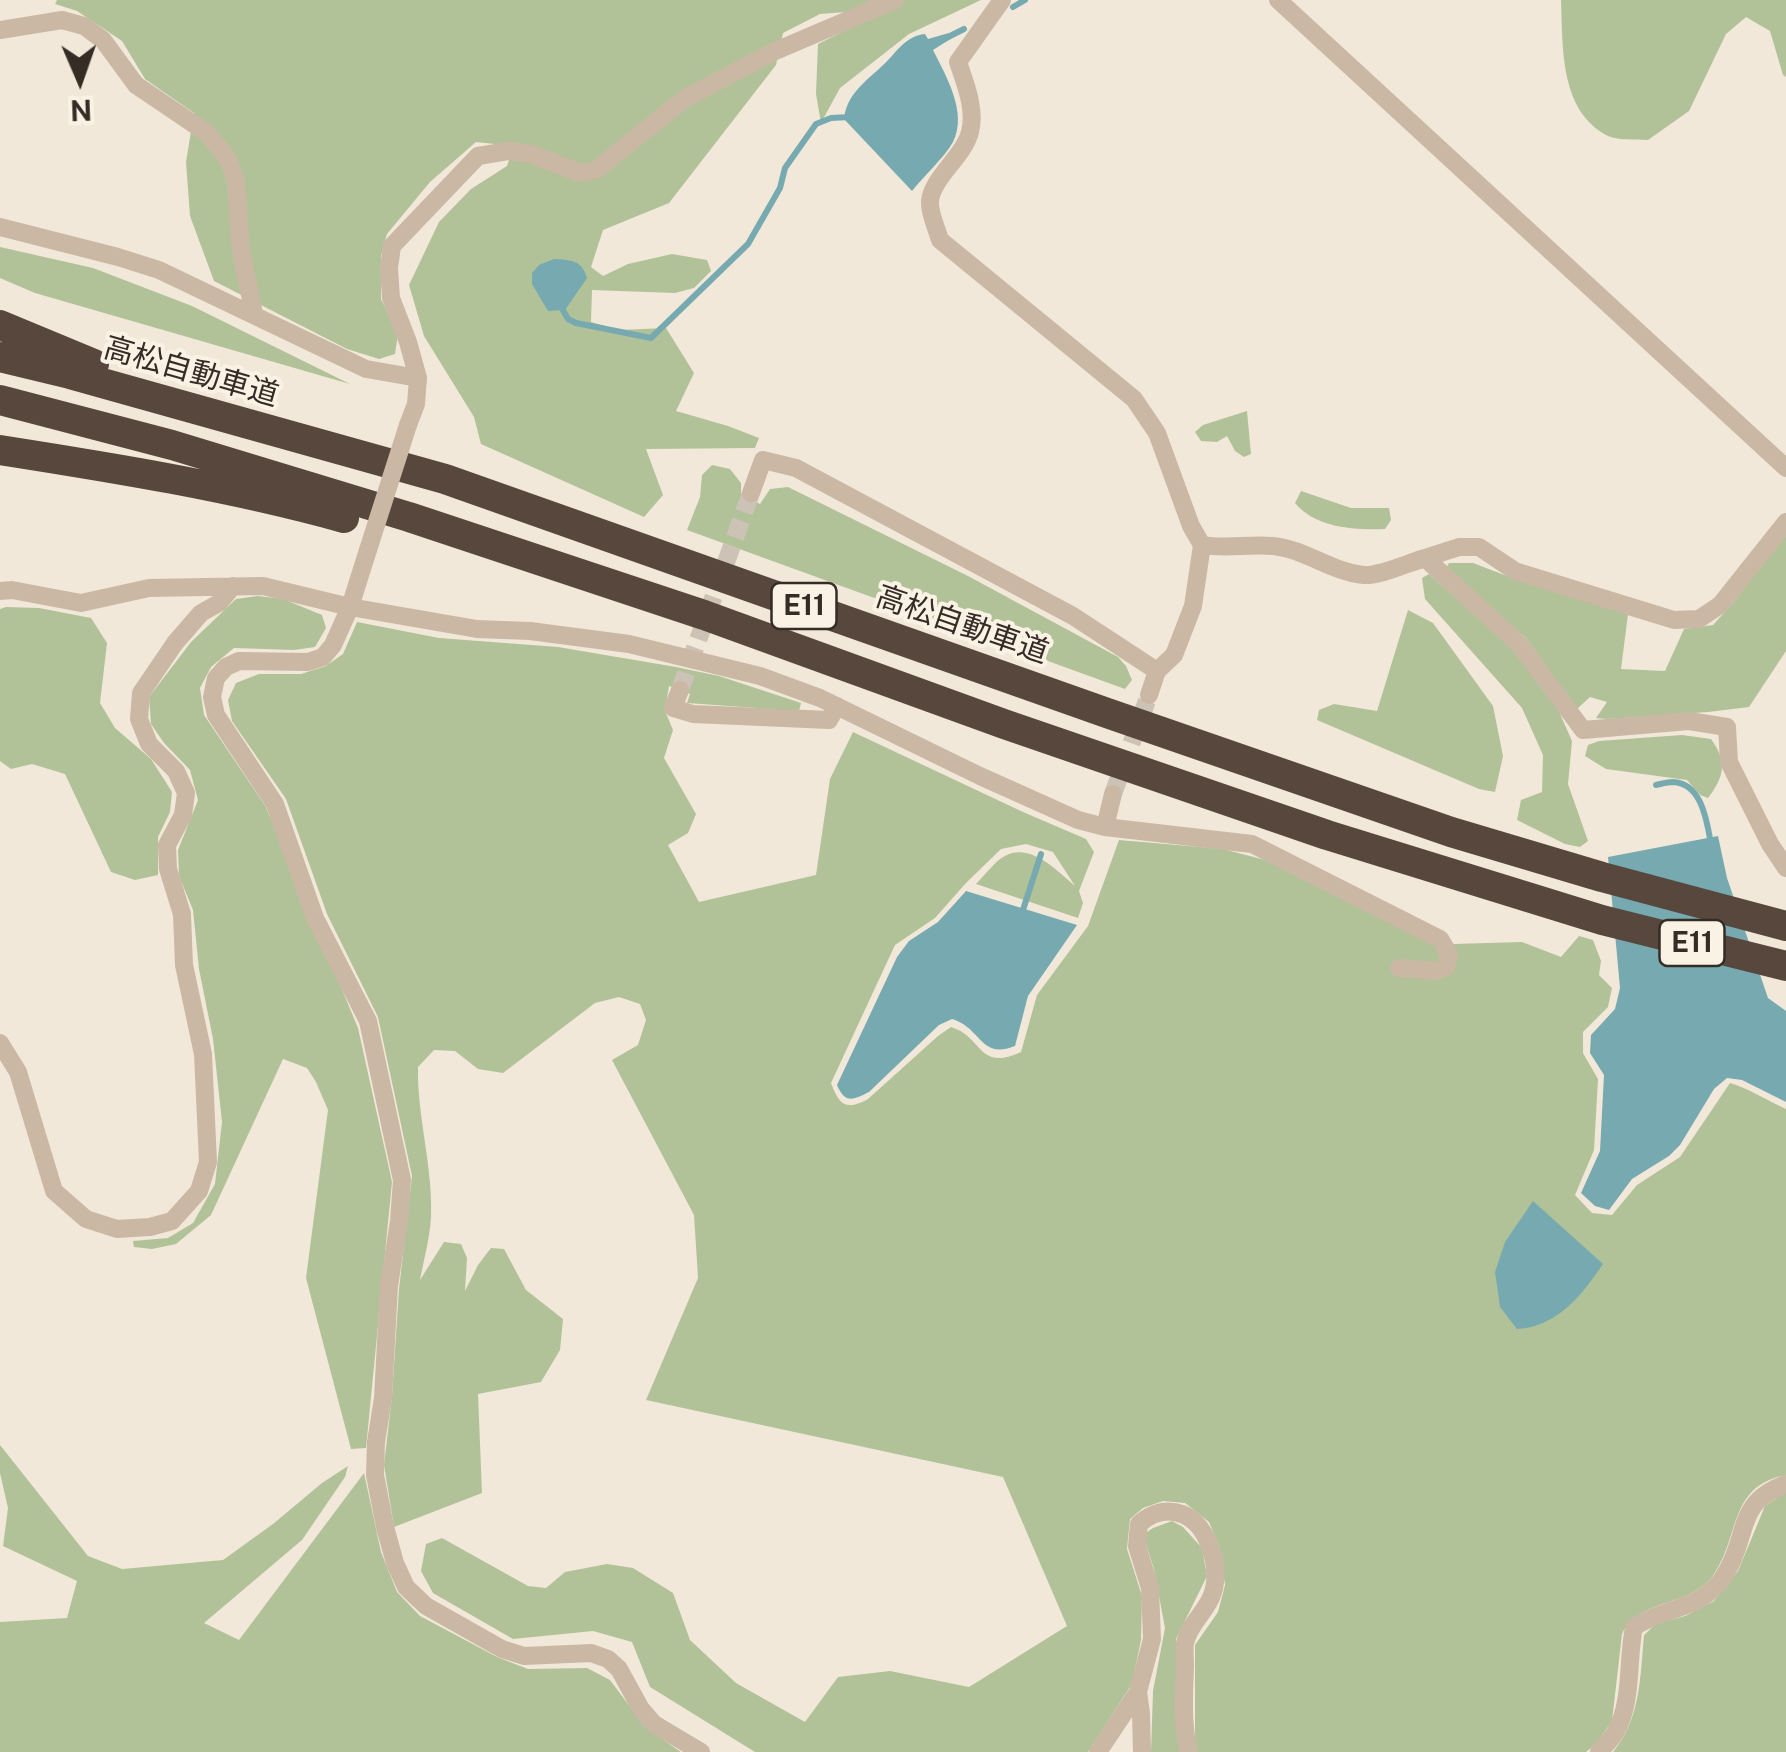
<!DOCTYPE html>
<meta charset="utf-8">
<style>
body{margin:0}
#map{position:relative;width:1786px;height:1752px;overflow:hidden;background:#f2e8d9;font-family:"Public Sans",sans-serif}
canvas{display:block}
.north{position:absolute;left:30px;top:30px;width:100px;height:100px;-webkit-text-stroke:8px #faf2e5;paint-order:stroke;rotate:178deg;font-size:28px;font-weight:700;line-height:40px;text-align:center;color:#362c26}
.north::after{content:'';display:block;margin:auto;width:35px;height:45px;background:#362c26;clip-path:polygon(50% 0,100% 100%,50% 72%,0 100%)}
</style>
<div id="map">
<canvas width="1786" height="1752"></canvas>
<div class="north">N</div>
</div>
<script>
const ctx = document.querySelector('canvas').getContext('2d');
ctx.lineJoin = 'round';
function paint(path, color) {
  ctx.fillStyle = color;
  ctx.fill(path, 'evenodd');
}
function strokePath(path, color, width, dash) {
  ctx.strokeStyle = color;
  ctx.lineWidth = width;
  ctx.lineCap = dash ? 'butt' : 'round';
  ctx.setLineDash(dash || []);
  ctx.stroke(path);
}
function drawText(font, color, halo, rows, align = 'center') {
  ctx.font = font + ' "Public Sans","Noto Sans JP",sans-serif';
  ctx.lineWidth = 8;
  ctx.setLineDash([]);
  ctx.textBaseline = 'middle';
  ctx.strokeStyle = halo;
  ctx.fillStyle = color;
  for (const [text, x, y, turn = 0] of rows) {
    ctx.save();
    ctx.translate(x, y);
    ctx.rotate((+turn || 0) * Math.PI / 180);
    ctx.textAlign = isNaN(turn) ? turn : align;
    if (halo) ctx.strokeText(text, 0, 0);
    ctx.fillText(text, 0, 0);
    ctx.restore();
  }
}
paint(new Path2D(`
 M57,0H981L909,34L840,88L821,123L816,94L818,44L852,27L846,12L820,14L783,33L776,65L669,203L603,230L591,267L603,276L628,264L672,254L707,260L711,271L694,288L675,293L592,290L591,322L619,330L666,328L694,373L676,411L728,426L759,438L755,448L646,449L663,495L644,517L481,444L474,417L424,336L409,285L439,222L471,189L507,166L514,146L476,142L430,182L387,234L381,256V299L398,334L395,354L379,359L347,349L214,281L190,216L186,162L194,113L145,79L122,41L77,11L55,4Z
 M1561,0H1786V77L1783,75L1770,31L1746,17L1726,34L1689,111L1648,140C1636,139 1619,141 1608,136C1559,111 1563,46 1561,0Z
 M0,247L93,268L192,306L350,384L35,293L0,278Z
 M1247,411L1251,454L1244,457L1235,451L1227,436L1217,442L1201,441L1195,432L1203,425Z
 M712,465L730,469L741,483V493L760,504L770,489L788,487L968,576L1118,657L1126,666L1132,680L1125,689L687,530L700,497L702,475Z
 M1301,491L1351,508H1389L1391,520L1385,529C1353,530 1316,528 1295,503Z
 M1786,533V651L1749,707L1708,712L1607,719L1596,718L1607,702L1590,697L1577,709L1526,638L1445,570L1449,563H1473L1507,576L1628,614L1621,669L1665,671L1684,629L1713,625L1733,603Z
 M1429,574L1510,646L1557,707L1572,741L1568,784L1588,841L1580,847L1565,844L1517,820L1521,800L1542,792L1543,755L1522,708L1425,599L1422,578Z
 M258,596L283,599L322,615L326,628L315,647L294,650L234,648L211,667L200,688L204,715L266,807L358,1028L392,1182L366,1448L351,1449L306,1278L328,1110L316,1082L307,1068L283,1059L211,1215L176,1244L152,1249L134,1247L133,1241L168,1238L193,1223L215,1184L222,1122L213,1039L199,969L193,910L179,876L178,850L198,800L190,770L164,743L151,724L149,697L191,642L236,599Z
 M6,607L39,608L91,618L107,643L100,703L115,728L151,759L172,792L170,812L158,837V875L135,880L111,872L65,774L32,764L11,769L0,761V609Z
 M1408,610L1433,623L1493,706L1503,756L1495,792L1479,789L1317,720L1319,710L1334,704L1377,711Z
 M357,622L439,638L558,647L676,667L719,676L801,703L799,711L687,703L690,694L669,686L665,711L673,730L664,758L696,814L688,833L668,845L699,902L816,875L830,779L853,732L1023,812L1086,839L1094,852L1079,891L1083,903L1078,918L976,884C984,876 995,861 1005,856C1031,842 1058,872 1075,886L1053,852L1026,844L1001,849L966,883L935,918L895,945L831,1083C839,1105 846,1111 868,1099L938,1036L951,1027C984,1037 977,1072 1021,1052L1037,995L1088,926L1119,840L1223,849L1265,860L1453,944L1522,942L1561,957L1579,936L1593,940L1601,961L1599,975L1612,988L1608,1007L1583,1032V1053L1598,1079L1594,1150L1575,1195L1592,1213L1612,1215L1637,1185L1680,1157L1730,1083C1748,1088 1768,1101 1786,1109V1475C1727,1486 1741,1538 1712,1577C1688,1608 1640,1597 1622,1634L1612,1721L1597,1743L1586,1752H1198L1195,1741V1645L1218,1612L1225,1585L1219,1545L1209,1522L1185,1503L1163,1501L1143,1508L1130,1519L1127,1549L1142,1596L1141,1640L1132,1684L1088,1752H755L650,1687L632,1642L593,1631L513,1639L433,1593L421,1571L426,1544L442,1538L528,1586L546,1588L565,1572L607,1564L633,1568L673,1593L690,1640L736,1683L805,1722L838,1677L890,1671L969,1687L1067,1626L1003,1477L646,1400L698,1278L694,1215L612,1060L638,1045L646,1020L640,1004L619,997L595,1003L503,1073L478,1069L455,1051L434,1050L418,1067C417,1117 433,1166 431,1217C430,1237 424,1259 420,1280L444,1242L461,1244L467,1258L465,1291L478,1265L491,1248L504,1249L526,1290L563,1319L560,1350L541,1382L478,1394L482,1493L394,1527L384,1465L392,1396L399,1289L412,1176L378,1017L327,914L286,799L232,721L228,700L236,683L259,674H301L326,666L343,654Z
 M1682,735L1711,739C1728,762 1724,777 1708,798L1700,795L1687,780L1606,769L1585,756L1588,745L1599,741Z
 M0,1445L88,1556L122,1569L223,1560L273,1524L322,1483L348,1466L345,1477L302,1540L204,1623L239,1640L364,1473L381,1552L397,1592L420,1616L497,1657L528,1669L587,1668L610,1680L646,1728L681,1752H0V1622L67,1618L77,1581L3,1546L8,1508L0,1473Z
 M1786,1491V1752H1613C1641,1718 1640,1677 1644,1635L1656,1624L1685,1616L1714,1601L1738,1571L1765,1506Z
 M1172,1521L1183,1527L1202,1548L1207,1576L1176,1639L1180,1752H1151L1153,1691L1165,1628L1154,1569L1143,1535L1153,1528Z`), '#b1c298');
paint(new Path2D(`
 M949,33L952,38L933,50C946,76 968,113 953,142C944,158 923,177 912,191L844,119C847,94 864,83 881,67C896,54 904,36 925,34L928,39Z
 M554,259C571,260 582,260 587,278L565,310L548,311L532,284V273L539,265Z
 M1718,836L1727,878L1768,998L1786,1011V1102L1742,1080L1727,1078L1714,1089L1680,1145L1669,1156L1632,1179L1609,1210L1595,1206L1581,1193L1600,1151L1604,1075L1590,1053L1591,1035L1615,1009L1620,988L1608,857Z
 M966,891L1077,925L1028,996L1015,1046C980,1060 982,1028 952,1019L939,1025L869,1092C853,1100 845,1104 837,1085L897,957L909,941L938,922Z
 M1533,1201L1603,1264C1582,1295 1557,1327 1517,1329L1500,1307L1495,1272L1505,1242Z`), '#76aab0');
strokePath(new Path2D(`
 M1013,7L1025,0
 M944,39L964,29
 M559,303L568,319L576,323L651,338L748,244L780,188L785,168L816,124L831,118L850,117
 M1656,785C1661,784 1667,782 1673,782C1702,783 1707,822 1711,844
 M1022,913L1041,854`), '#76aab0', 6);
strokePath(new Path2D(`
 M680,690L751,493
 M1113,794L1149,695`), '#ccc2b5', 18, [18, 9]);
strokePath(new Path2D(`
 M1002,0L958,62C965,83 976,109 970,132C964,156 932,178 930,201C929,213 937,229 940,240L1134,399L1157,433L1191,526L1202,545L1193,606L1174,655L1157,671L1149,695
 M1278,0L1786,468
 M0,30L62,20L84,26L103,40L136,85L207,133L228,159L236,181L241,251L254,314
 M0,227L118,257L159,270L366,369L418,378
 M408,425L416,404L418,378L408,342L391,298L389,268L392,246L478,156L508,151L531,154L580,173L596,170L684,99L773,52L895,0
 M751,493L763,460L796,468L1073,616L1157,671
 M1202,545C1225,549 1249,544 1273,546C1305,549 1331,572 1364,575C1380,576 1408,563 1425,558L1520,645L1583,730L1689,721L1727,727L1729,762L1770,844L1786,868
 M368,550L350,607L333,645L323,657L308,662L239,661L226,667L216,678L212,697L216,715L275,804L315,918L368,1021L402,1180L399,1221L389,1286L383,1398L376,1442L375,1475L385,1527L395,1563L406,1587L426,1606L502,1649L524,1656L591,1653L608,1659L619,1669L641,1709L654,1724L701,1752
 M1425,558L1459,547H1479L1515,571L1674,620L1699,619L1720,605L1786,522
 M0,591L12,590L81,603L149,588L263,586L350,607L477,629L530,631L629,644L760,676L820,698L980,776L1078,820L1105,827L1113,794
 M680,690L673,708L693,714L829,720L837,706
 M1105,827L1252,844L1440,939L1449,954L1446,967L1436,971L1399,968
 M0,1043L18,1072L54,1191L86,1219L117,1229L150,1227L172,1221L199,1191L208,1162L203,1054L184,965L182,914L168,869L167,845L183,815L186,793L176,771L149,744L139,719L141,693L175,643L201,613L219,603L233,586
 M1138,1692L1141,1713L1142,1752
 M1098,1752L1138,1692L1152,1639L1150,1588L1137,1546L1139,1524C1151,1513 1166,1508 1182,1514C1209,1524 1222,1570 1212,1595C1206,1612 1189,1624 1185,1643C1184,1650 1185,1659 1185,1666C1184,1694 1182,1725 1189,1752
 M1599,1752C1604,1746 1611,1740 1615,1733C1633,1703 1627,1660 1634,1627C1668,1605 1705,1611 1727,1571C1749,1533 1736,1502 1786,1484`), '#cbb8a4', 18);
strokePath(new Path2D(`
 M0,325L94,364
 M0,357L70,374L445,479L1107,713L1451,832L1602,877L1786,926
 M0,400L172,445L409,517L704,615L1004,724L1327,835L1602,920L1786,966
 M0,450C115,468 232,487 344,518`), '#57473d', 30);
strokePath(new Path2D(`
 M368,550L408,425`), '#cbb8a4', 18);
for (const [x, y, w] of [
 [804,606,65],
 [1692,943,65]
]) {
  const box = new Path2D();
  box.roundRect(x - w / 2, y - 23, w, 46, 8);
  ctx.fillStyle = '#faf2e5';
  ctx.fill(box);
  strokePath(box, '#362c26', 2.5);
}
drawText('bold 28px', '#362c26', null, [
 ["E11",804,606],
 ["E11",1692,943]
]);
drawText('30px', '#362c26', '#faf2e5', [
 ["高松自動車道",191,372,16],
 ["高松自動車道",962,625,19]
]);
</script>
